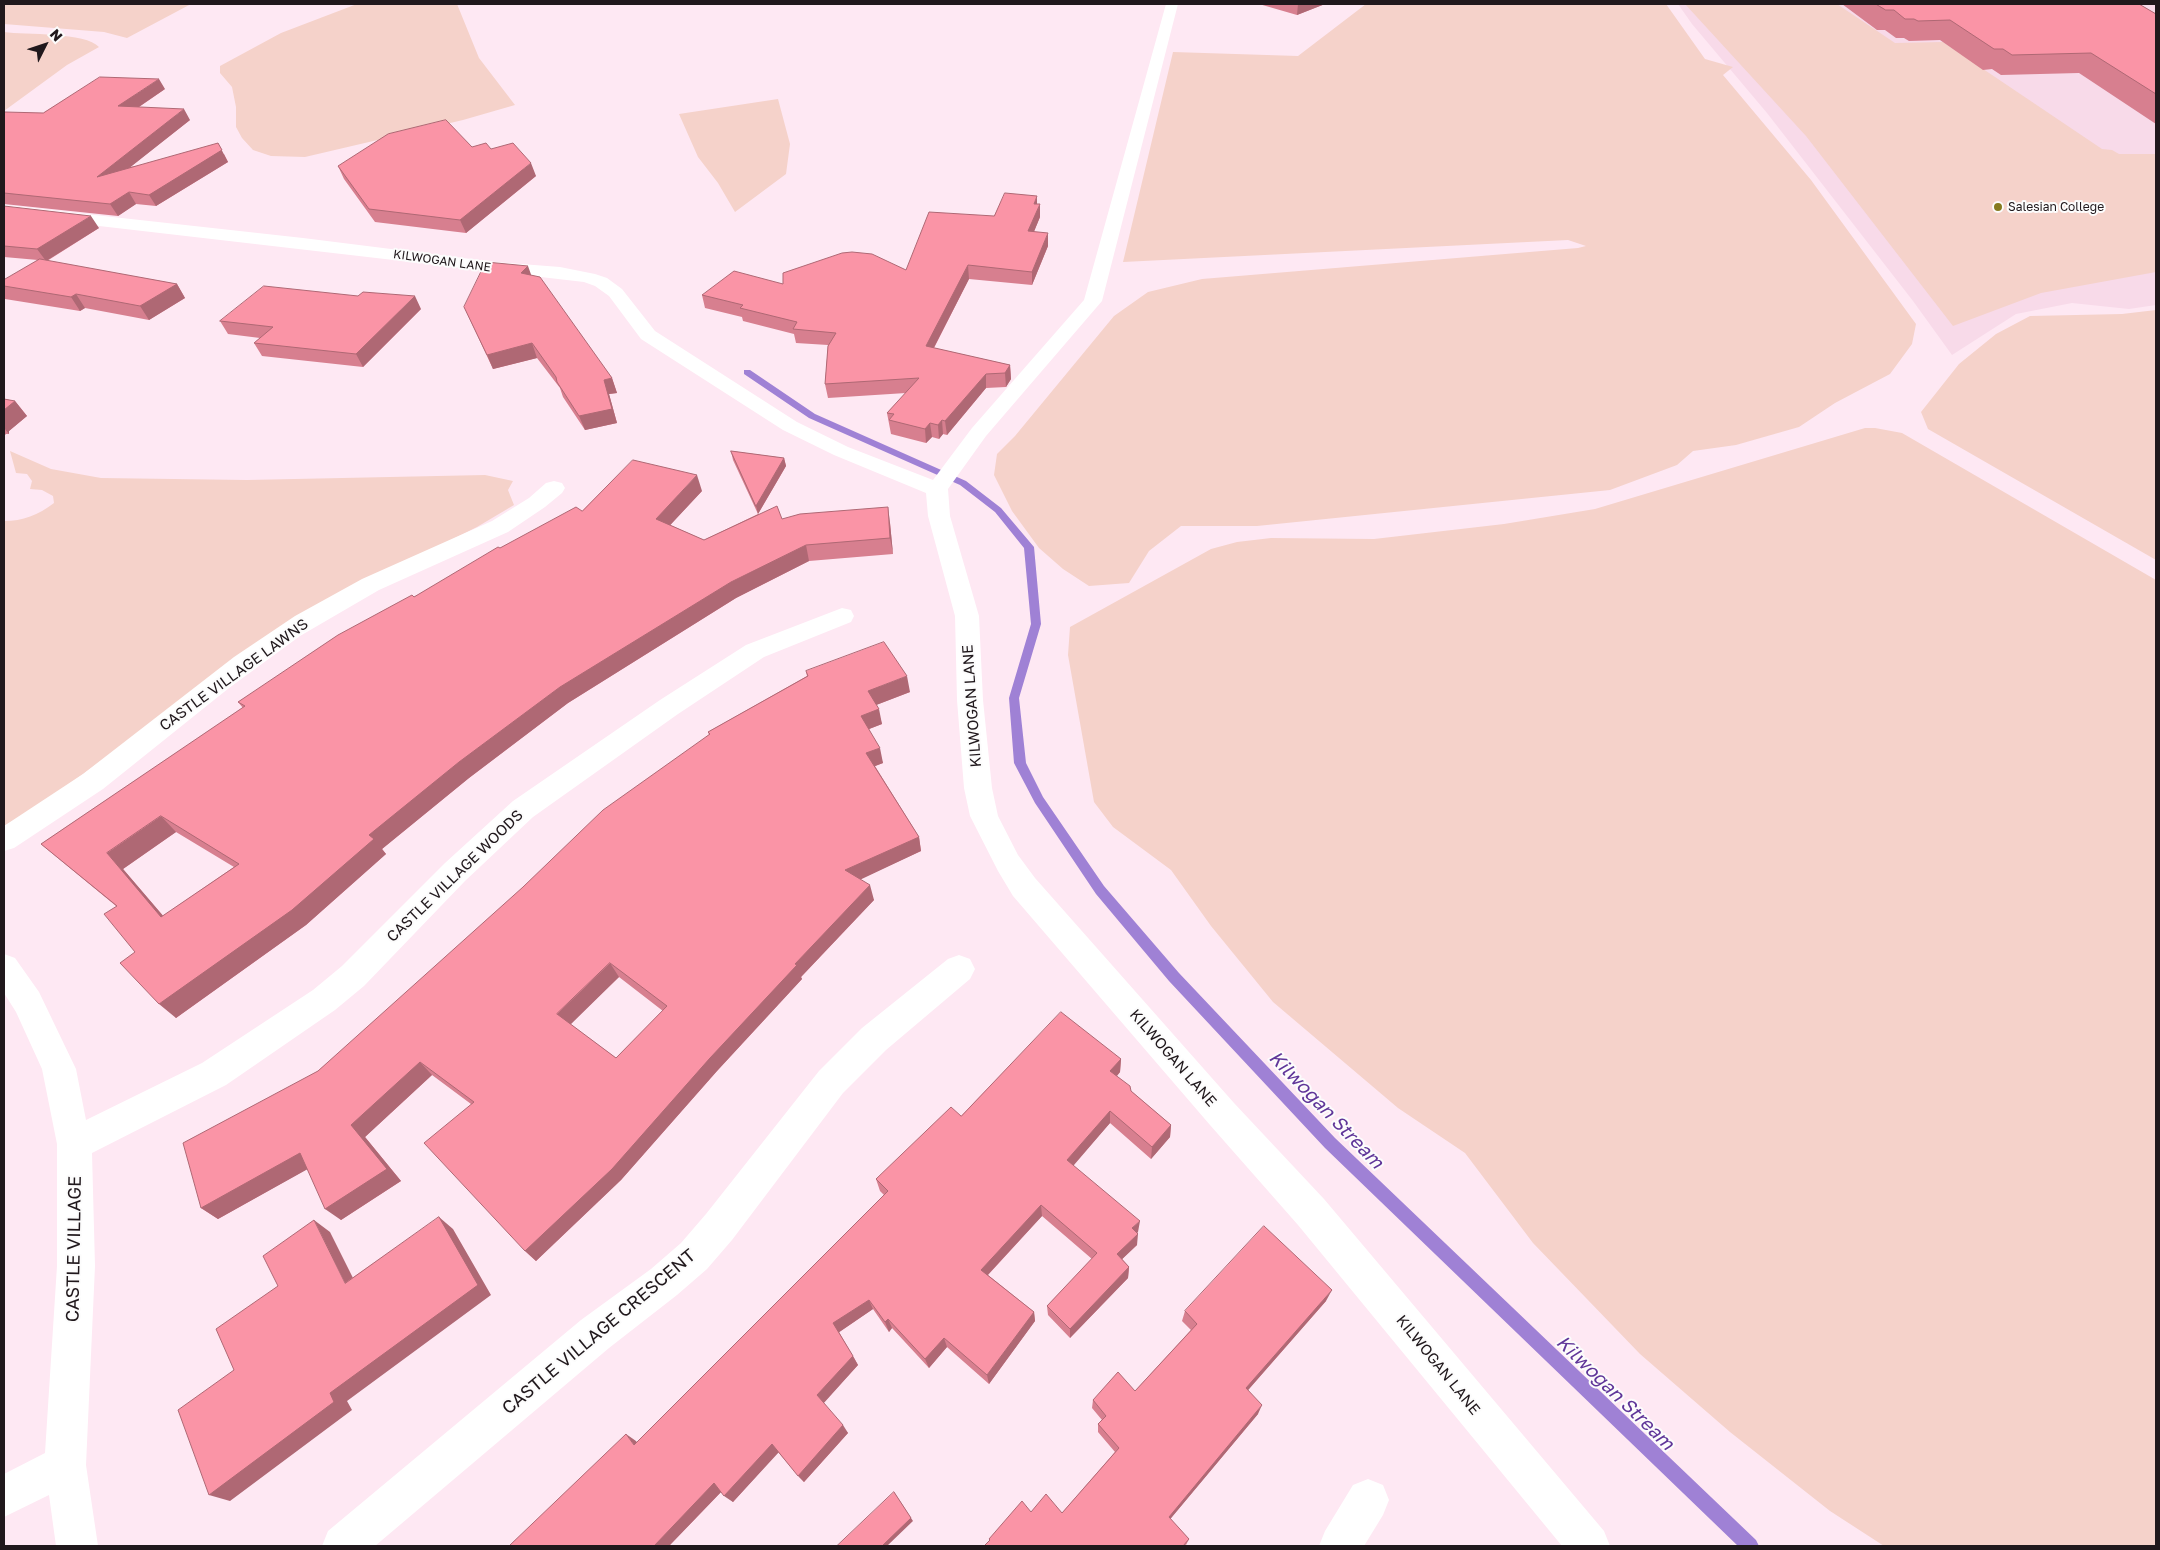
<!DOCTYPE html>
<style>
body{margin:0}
#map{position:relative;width:2160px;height:1550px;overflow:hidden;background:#fee8f3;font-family:"Golos Text",sans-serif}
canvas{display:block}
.frame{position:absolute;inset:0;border:5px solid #20181c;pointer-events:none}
.north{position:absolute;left:20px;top:20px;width:50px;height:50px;-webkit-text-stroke:4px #fcfcfc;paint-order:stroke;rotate:49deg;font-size:14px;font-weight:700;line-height:20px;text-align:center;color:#20181c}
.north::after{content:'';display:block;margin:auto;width:18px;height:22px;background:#20181c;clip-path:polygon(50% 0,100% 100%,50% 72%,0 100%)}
</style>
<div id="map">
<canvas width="2160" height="1550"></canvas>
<div class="frame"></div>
<div class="north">N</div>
</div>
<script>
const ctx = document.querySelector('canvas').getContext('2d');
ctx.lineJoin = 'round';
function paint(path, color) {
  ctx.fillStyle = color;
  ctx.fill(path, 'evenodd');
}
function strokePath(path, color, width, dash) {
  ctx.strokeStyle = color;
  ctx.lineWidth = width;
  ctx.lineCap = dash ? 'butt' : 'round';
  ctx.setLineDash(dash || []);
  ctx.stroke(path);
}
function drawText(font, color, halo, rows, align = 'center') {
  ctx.font = font + ' "Golos Text",sans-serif';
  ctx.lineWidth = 4;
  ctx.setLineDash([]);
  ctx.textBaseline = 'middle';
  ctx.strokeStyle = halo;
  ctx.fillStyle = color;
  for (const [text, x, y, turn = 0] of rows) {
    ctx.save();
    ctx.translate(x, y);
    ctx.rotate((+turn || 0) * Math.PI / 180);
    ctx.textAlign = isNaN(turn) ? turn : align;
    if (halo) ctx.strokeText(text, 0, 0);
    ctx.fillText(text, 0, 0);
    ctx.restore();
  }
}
paint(new Path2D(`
 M1678,4H2156V305L2129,309L2072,303L2016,314L1952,355L1913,301L1767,113L1692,24Z`), '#f8dae9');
paint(new Path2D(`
 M4,4H191L127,38L104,32L4,24Z
 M357,4H457L479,58L515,105L463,120L305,157L271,156L253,150L242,138L236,127V107L232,87L220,73V66L281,33Z
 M1366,4H1666L1705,59L1733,67L1723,75L1811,180L1916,324L1912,344L1890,374L1835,403L1799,427L1736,445L1693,451L1677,465L1610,490L1257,526H1181L1149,551L1129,583L1089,586L1063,569L1039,548L1012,511L994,475L997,454L1015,436L1114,316L1148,292L1202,279L1578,248L1586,246L1568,240L1123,262L1173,52L1298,56Z
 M1685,4H1837L1895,43L1943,42L2102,149L2112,150L2119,154H2156V272L2041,293L1953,326L1806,136Z
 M4,32C25,35 86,32 99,47L67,65L4,111Z
 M778,99L790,144L786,174L735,212L718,183L698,157L679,114Z
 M2156,310V560L1928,429L1921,412L1959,364L1996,334L2030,316L2122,314Z
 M1865,428H1875L1902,433L2156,580V1546H1884L1830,1511L1730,1432L1640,1354L1533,1243L1465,1153L1398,1108L1273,1002L1211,926L1171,870L1113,827L1094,802L1068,655L1070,627L1211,549L1237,542L1271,538L1374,539L1504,524L1595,509Z
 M10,451L51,469L101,478L247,480L485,475L513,481L508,490L514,505L477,527L445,543L122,746L40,805L4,826V521C23,521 38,515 54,503L53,496L42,490L30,489L32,481L27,474L16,473Z`), '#f5d2ca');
paint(new Path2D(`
 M744,370H750L815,414L966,481L1001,508L1034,547L1041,624L1019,698L1026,763L1043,797L1104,886L1179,973L1335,1138L1756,1540L1759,1546H1738L1325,1148L1169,981L1096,894L1035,803L1014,763L1009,698L1031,624L1024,548L995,512L960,485L809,418L744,374Z`), '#9f81d5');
paint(new Path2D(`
 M1166,4H1178L1102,301L986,436L948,489L950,516L979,616L983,700L992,788L998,816L1018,855L1035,878L1234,1103L1324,1199L1604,1531L1610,1546H1562L1298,1225L1210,1125L1013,896L998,871L970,816L964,788L957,700L955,616L928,516L926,493L834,455L783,430L641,339L609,296L595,286L584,282L4,215V205L303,238L495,262L560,267L595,274L607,278L622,289L655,331L797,422L848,447L933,480L972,428L1084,300Z
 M554,481L562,483L565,488L562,493L545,507L508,532L379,590L300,636L229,688L103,789L14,848L4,851V826L83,774L234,657L295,616L362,579L492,521L529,498L546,483Z
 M842,608L851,610L854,616L851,622L764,657L678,714L533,817L465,881L364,986L335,1010L226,1085L92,1153L95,1266L86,1465L98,1546H56L49,1495L4,1517V1474L45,1453L57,1266V1144L42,1069L16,1012L4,993V954L15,958L39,992L76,1069L86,1120L202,1063L313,990L342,966L445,863L513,801L660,700L746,645Z
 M959,955L970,959L975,969L970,979L886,1050L843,1093L732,1240L707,1269L677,1295L609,1348L375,1546H322L328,1531L581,1320L651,1269L681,1243L706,1214L819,1071L862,1028L948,959Z
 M1368,1479L1383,1485L1389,1500L1383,1515L1364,1546H1319L1325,1531L1353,1485Z`), '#fff');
paint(new Path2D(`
 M1259,4H1325L1297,15Z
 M1842,4H2139L2156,14V124L2079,73L2001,75L1992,69L1983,70L1940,40L1909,41L1904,38H1896L1885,30H1877Z
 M165,89L139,107L190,120L130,167L224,154L228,162L156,206L136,204L118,216L4,204V113H43Z
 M472,147L491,149L536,176L466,233L375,222L344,179L338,166Z
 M1037,204L1040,217L1034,231L1048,246L1032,285L969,279L934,348L1010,365L1011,379L1006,387L986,388L947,435L943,434L939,439L932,437L926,443L891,434L887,413L906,393L828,398L825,384L828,345L796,343L794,334L743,321L742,317L705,308L702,295L783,284L906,270L994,216Z
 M4,206L99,228L47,261L177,284L185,298L149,320L85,308L80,311L5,299L4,296V280L38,260L4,257Z
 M531,276L612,378L617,393L609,394L617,423L585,430L563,397L560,388L537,358L493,369L464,307Z
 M421,309L363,367L262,356L254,343L260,338L228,334L220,321Z
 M4,399L15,401L27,416L9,431V434H6L4,436Z
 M731,451L784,458L786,466L758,514L782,519L890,523L893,554L809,561L736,598L568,703L469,778L382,849L386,854L306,925L176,1018L135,952L116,906L59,859L41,844L243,708L238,702L414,597L500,548L582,511L702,491L670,525L704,540L758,514L733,460ZM176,832L234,867L163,916L123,869Z
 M806,671L910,692L876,705L882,724L869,729L883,763L875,766L919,837L921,851L860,879L874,900L801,977L802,979L717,1071L621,1180L536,1261L525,1251L471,1104L432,1075L365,1137L401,1181L341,1220L307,1169L218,1219L201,1208L318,1071L709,735L708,732L807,676ZM619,977L663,1011L616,1058L570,1024Z
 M1121,1059L1120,1072L1117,1076L1131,1091L1171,1125L1170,1137L1151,1159L1110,1123L1073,1165L1138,1232L1137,1233V1245L1122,1259L1129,1267L1128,1278L1070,1338L1048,1315L1047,1306L1092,1259L1042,1216L988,1275L1034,1312L1035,1321L989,1384L947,1347L929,1368L892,1328L889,1332L873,1309L839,1332L858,1365L823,1403L848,1433L804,1482L778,1452L733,1502L721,1492L669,1546H509L637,1442L884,1195L880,1191L876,1179L961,1116Z
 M1326,1301L1248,1390L1258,1414L1170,1519L1189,1539L1186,1545L1031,1512L1062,1513L1115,1452L1098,1432V1424L1102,1420L1092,1408L1093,1400L1135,1391L1191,1330L1182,1321L1185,1311Z`), '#d77f8f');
paint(new Path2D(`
 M1298,4H1325L1297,15Z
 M159,79L165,89L124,117L118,106Z
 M184,109L190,120L104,188L97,177Z
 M218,143L228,162L156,206L149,195Z
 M531,163L536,176L466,233L460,220Z
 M129,192L136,204L118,216L110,204Z
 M1037,196V208L1034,204Z
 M1040,204V217L1029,244L1028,231Z
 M91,216L99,228L46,261L37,249Z
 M1048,233V246L1032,285V272Z
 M968,265L969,279L928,359L926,346Z
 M528,266L533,280L521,273Z
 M177,284L185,298L149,320L140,306Z
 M76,294L85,308L80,311L71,297Z
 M415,296L421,309L363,367L356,354Z
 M532,343L537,358L493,369L487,355Z
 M1010,365L1011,379L1006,387L1005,373Z
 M986,374V388L947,435L945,421Z
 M612,378L617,393L609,394L617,423L585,430L579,416L604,380Z
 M15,401L27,416L9,431V434L4,428V410Z
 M942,420L943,434L939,439L938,425Z
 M930,423L932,437L926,443L925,429Z
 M784,458L786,466L758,514L756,506Z
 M697,475L702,491L661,535L656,519Z
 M888,507L890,523L893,554L890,538Z
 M806,545L809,561L736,598L568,703L469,778L382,849L386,854L306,925L176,1018L159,1004L459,762L560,687L731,582Z
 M907,676L910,692L871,707L868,691Z
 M879,709L882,724L864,731L861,716Z
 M880,748L883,763L870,768L866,753Z
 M161,816L176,832L123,869L177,932L161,917L107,853Z
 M919,837L921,851L849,885L845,870Z
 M870,885L874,900L801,977L802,979L717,1071L621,1180L536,1261L525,1251L710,1058L795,964Z
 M610,963L619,977L567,1028L557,1014Z
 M1121,1059L1120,1072L1110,1084V1071Z
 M420,1062L432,1075L365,1137L401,1181L341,1220L325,1209L351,1125Z
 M1110,1111V1123L1068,1172L1067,1160Z
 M1171,1125L1170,1137L1151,1159L1152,1147Z
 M300,1153L315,1165L218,1219L201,1208Z
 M1041,1205L1042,1216L983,1280L981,1270Z
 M439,1217L453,1229L491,1295L347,1401L352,1410L230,1501L209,1495L330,1393Z
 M314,1220L330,1232L361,1294L345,1283Z
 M1140,1221L1138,1232L1131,1238L1132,1228Z
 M1138,1234L1137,1245L1117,1264V1254Z
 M1129,1267L1128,1278L1070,1338V1329Z
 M1332,1290L1326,1301L1242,1397L1246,1388Z
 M869,1300L873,1309L838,1333L833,1323Z
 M1034,1312L1035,1321L989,1384L987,1375Z
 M888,1319L892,1328L889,1332L885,1322Z
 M944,1338L947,1347L929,1368L925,1359Z
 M853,1356L858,1365L823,1404L817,1395Z
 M1262,1405L1258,1414L1167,1523L1169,1517Z
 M843,1425L848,1433L804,1482L798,1476Z
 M626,1434L636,1441L644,1452L634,1445Z
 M772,1444L779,1452L733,1502L724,1496Z
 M714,1483L723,1490L669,1546H654Z
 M894,1492L913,1521L887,1546H882Z`), '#af6874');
const building = new Path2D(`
 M1876,4H2139L2156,14V94L2091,53L2012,55L2003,49H1994L1950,20L1918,21L1914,19H1905L1894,10H1886Z
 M100,77L159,79L118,106L184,109L97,177L218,143L222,150L149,195L129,192L110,204L4,193V113L5,112L43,113Z
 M446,120L472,147L486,143L491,149L513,143L531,163L460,220L369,209L338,166L388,134Z
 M1005,193L1037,196L1034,204H1040L1028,231L1048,233L1032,272L968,265L926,346L1010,365L1005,373L986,374L945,421L942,420L938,425L930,423L925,429L889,420L894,414L887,413L919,378L825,384L828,346L836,333L793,329L797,322L740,308L743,305L702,295L734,271L783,284V273L842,253L852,252L872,254L906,270L929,212L994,216Z
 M4,206L91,216L37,249L4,246Z
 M40,259L177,284L140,306L76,294L71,297L4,286V280Z
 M486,262L528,266L521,273L540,277L612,378L604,380L612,409L579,416L557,382L556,377L532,343L487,355L464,307Z
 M264,286L358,296L363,292L415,296L356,354L254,343L273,327L220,321Z
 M4,399L15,401L4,410Z
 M731,451L784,458L756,506Z
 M633,460L697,475L656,519L704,540L777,506L782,519L800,514L888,507L890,538L806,545L731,582L560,687L459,762L369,835L374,839L292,910L159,1004L120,963L135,952L104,914L117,906L41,844L245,706L238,702L338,635L412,595L414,597L498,547L500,548L576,507L582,511ZM161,816L239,864L161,917L107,853Z
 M884,642L907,676L868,691L879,709L861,716L880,748L866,753L919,837L845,870L870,885L795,964L797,965L710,1058L612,1169L525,1251L424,1143L474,1102L420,1062L351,1125L387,1169L325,1209L300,1153L201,1208L183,1143L318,1071L523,887L603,810L710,734L708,732L808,676L806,671ZM610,963L667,1006L616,1058L557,1014Z
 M1061,1012L1121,1059L1110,1071L1130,1086L1131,1091L1171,1125L1152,1147L1110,1111L1067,1160L1140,1221L1132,1228L1138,1234L1117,1254L1129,1267L1070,1329L1047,1306L1097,1253L1041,1205L981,1270L1034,1312L987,1375L944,1338L925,1359L888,1319L885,1322L869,1300L833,1323L853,1356L817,1395L843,1425L798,1476L772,1444L724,1496L714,1483L654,1546H509L626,1434L634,1445L888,1191L876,1179L951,1107L961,1116Z
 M439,1217L478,1285L330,1393L334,1402L209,1495L178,1410L234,1370L216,1329L278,1286L263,1256L314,1220L345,1283Z
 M1264,1226L1332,1290L1246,1388L1262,1405L1169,1517L1189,1539L1183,1546H984L990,1540L989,1539L1022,1501L1031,1512L1046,1494L1062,1513L1119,1448L1098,1424L1106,1416L1093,1400L1118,1372L1135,1391L1197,1324L1185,1311Z
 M894,1492L911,1518L882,1546H837Z`);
paint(building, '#fa94a6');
strokePath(building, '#af6874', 1);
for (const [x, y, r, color] of [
 [1998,207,5,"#867a20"]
]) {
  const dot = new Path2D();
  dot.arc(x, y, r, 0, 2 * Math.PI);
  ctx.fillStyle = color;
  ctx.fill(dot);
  strokePath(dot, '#fcfcfc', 2);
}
drawText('12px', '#20181c', '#fcfcfc', [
 ["Salesian College",2008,207]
], 'left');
drawText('12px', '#20181c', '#fcfcfc', [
 ["KILWOGAN LANE",442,261,8]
]);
drawText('15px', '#20181c', '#fcfcfc', [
 ["CASTLE VILLAGE LAWNS",234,675,-36],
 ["KILWOGAN LANE",972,706,-94],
 ["CASTLE VILLAGE WOODS",455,876,-44],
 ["KILWOGAN LANE",1173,1058,49],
 ["KILWOGAN LANE",1438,1365,51]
]);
drawText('18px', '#20181c', '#fcfcfc', [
 ["CASTLE VILLAGE",74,1249,-89],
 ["CASTLE VILLAGE CRESCENT",599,1332,-40]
]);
drawText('italic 19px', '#603699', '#fcfcfc', [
 ["Kilwogan Stream",1326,1110,46],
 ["Kilwogan Stream",1615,1393,44]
]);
</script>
